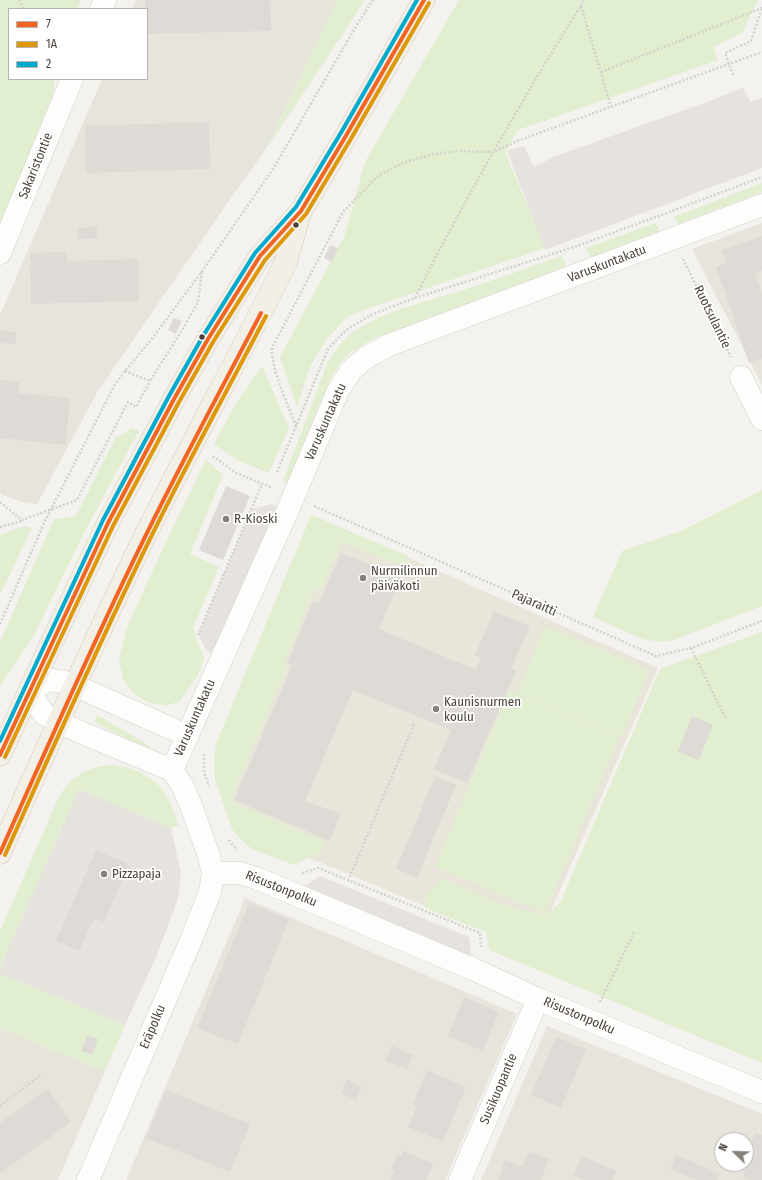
<!DOCTYPE html>
<meta charset="utf-8">
<style>
body{margin:0}
#map{position:relative;width:762px;height:1180px;overflow:hidden;background:#f4f2ee;font-family:"Fira Sans Condensed",sans-serif}
canvas{display:block}
.legend{position:absolute;left:8px;top:8px;width:140px;height:72px;box-sizing:border-box;background:#fff;border:1px solid #b7b4b0;margin:0;padding:5px 7px;list-style:none;font-size:12px;color:#4b4439}
.legend li{display:flex;align-items:center;gap:8px;height:20px}
.legend b{width:20px;border:1px solid #b7b4b0}
.north{position:absolute;left:714px;top:1132px;width:40px;height:40px;box-sizing:border-box;background:#fff;border:1px solid #b7b4b0;border-radius:50%;rotate:293deg;font-size:11px;font-weight:700;line-height:16px;text-align:center;color:#4b4439}
.north::after{content:'';display:block;margin:auto;width:14px;height:18px;background:#868178;clip-path:polygon(50% 0,100% 100%,50% 72%,0 100%)}
</style>
<div id="map">
<canvas width="762" height="1180"></canvas>
<ul class="legend">
<li><b style="height:5px;background:#f26522"></b>7</li>
<li><b style="height:5px;background:#dd9709"></b>1A</li>
<li><b style="height:5px;background:#00a9ce"></b>2</li>
</ul>
<div class="north">N</div>
</div>
<script>
const ctx = document.querySelector('canvas').getContext('2d');
ctx.lineJoin = 'round';
function paint(path, color) {
  ctx.fillStyle = color;
  ctx.fill(path, 'evenodd');
}
function strokePath(path, color, width, dash) {
  ctx.strokeStyle = color;
  ctx.lineWidth = width;
  ctx.lineCap = dash ? 'butt' : 'round';
  ctx.setLineDash(dash || []);
  ctx.stroke(path);
}
function drawText(font, color, halo, rows, align = 'center') {
  ctx.font = font + ' "Fira Sans Condensed",sans-serif';
  ctx.lineWidth = 3.5;
  ctx.setLineDash([]);
  ctx.textBaseline = 'middle';
  ctx.strokeStyle = halo;
  ctx.fillStyle = color;
  for (const [text, x, y, turn = 0] of rows) {
    ctx.save();
    ctx.translate(x, y);
    ctx.rotate((+turn || 0) * Math.PI / 180);
    ctx.textAlign = isNaN(turn) ? turn : align;
    if (halo) ctx.strokeText(text, 0, 0);
    ctx.fillText(text, 0, 0);
    ctx.restore();
  }
}
paint(new Path2D(`
 M136,0H337L266,149L233,195L98,391L37,504L22,502L3,495L0,492V315L102,79H147V9H132Z
 M762,223V385L692,249Z
 M245,898L517,1014L445,1180H126Z
 M547,1026L762,1114V1180H481ZM722,1140H746V1164H722Z
 M0,1028L105,1071L58,1180H0Z`), '#e7e4dc');
paint(new Path2D(`
 M79,789L171,828L181,873L178,899L157,955L125,1025L0,974V967Z`), '#e6e2de');
paint(new Path2D(`
 M314,516L658,668L533,951L240,829L216,751Z`), '#eae5da');
paint(new Path2D(`
 M0,0H81L77,9H9V79H54V91L0,227Z
 M337,0H364L356,14L266,149Z
 M459,0H758L742,33L713,47L718,60L518,130L505,152L545,248L372,307L347,317L326,340L310,367L297,407L280,357L344,237L365,162Z
 M762,183V192L678,224L674,217Z
 M656,223L659,232L591,258L586,248Z
 M562,256L567,268L372,339L350,353L341,362L330,379L288,483L283,481L327,364C336,348 345,336 361,327C387,311 418,304 447,295C485,284 523,269 562,256Z
 M262,366L289,428L269,473L239,461L214,444L235,405Z
 M131,428L139,431L85,531L34,635L4,680L0,687V642L54,519L76,516L116,437L127,432Z
 M206,459L223,475L190,554L219,567L193,628L204,659L198,675L180,701L166,706L148,702L134,694L123,679L119,660L127,627L164,546Z
 M762,490V606L674,640L661,642L642,639L593,617L622,551L681,531Z
 M311,515L408,556L404,567L342,542L321,590L315,587L284,663L288,664L230,801L325,842L321,851L294,865L252,849L240,839L232,829L215,780L214,760L216,744Z
 M24,526L32,528L0,595V535Z
 M545,626L649,670L622,737L517,693Z
 M762,632V1063L489,950L486,932L425,908L426,892L443,879L503,905L544,915L560,903L660,669Z
 M509,691L619,737L545,913L435,867Z
 M97,715L150,746L148,750L94,722Z
 M112,765C132,767 152,775 163,791C171,801 174,814 179,825L171,828L79,789L0,967V931L57,801C60,795 64,788 69,783C81,771 96,766 112,765Z
 M0,974L125,1025L105,1071L0,1028Z`), '#e1eecf');
paint(new Path2D(`
 M743,87L750,102L762,98V168L545,250L507,151L524,146L534,167L553,157L718,98Z
 M272,504L287,512L221,659L207,651L198,635L252,509Z
 M320,876L469,937L473,969L294,894Z`), '#e6e3df');
paint(new Path2D(`
 M145,0H270L271,31L147,34V9H145Z
 M209,122L210,169L86,173L85,126Z
 M97,227V238L78,239V228Z
 M762,236V271L755,274L762,293V359L749,363L716,267L726,263L722,250Z
 M330,245L338,248L332,262L324,258Z
 M67,252V261L138,259L139,301L31,304L30,253Z
 M174,318L182,321L176,334L168,330Z
 M0,331L16,332V344L0,343Z
 M0,380L20,382L19,393L70,398L66,445L0,438Z
 M226,486L250,496L223,560L199,550Z
 M341,553L401,577L379,629L476,670L481,658L475,655L494,611L530,626L511,669L516,671L467,783L434,769L451,730L353,690L305,801L341,814L330,841L234,800L292,665L287,663L313,601L319,603Z
 M692,716L713,725L699,760L678,752Z
 M435,776L456,785L417,878L396,869Z
 M96,850L129,864L104,922L94,918L79,951L56,941Z
 M249,903L289,919L238,1044L197,1028Z
 M464,997L499,1012L483,1051L448,1036Z
 M87,1035L98,1039L92,1055L81,1051Z
 M556,1037L586,1049L561,1108L531,1095Z
 M392,1046L413,1055L407,1069L385,1060Z
 M427,1070L466,1087L443,1142L408,1127L417,1106L413,1104Z
 M347,1080L362,1087L356,1100L341,1093Z
 M48,1089L71,1122L0,1173V1123Z
 M166,1090L250,1124L230,1172L146,1138Z
 M755,1133L762,1135V1180H749L743,1177L745,1170L739,1168L741,1164H746V1156L751,1158L755,1149L750,1146Z
 M403,1151L433,1164L427,1180H391L395,1171L391,1169L397,1154L402,1156Z
 M529,1152L549,1159L541,1180H498L505,1160L523,1167Z
 M676,1155L719,1173L717,1180H697L671,1169Z
 M582,1156L616,1171L612,1180H583L573,1176Z`), '#dedbd6');
const minor = new Path2D(`
 M101,9L105,0
 M0,253L72,79
 M741,377L762,419
 M172,770L287,512L338,391L351,370L367,357L389,345L762,205
 M213,873H240L256,878L473,969L538,999L762,1092
 M88,1180L191,940L210,892L213,873L208,853L190,803L182,785L172,770L87,735L58,722L44,714L37,704L31,688L51,680L65,682L74,685L188,736
 M460,1180L538,999`);
const primary = new Path2D(`
 M0,755L49,648L108,523L174,399L208,339L260,256L301,211L347,134L424,0
 M0,853C47,748 93,642 144,538C190,446 240,355 286,262L299,216`);
strokePath(minor, '#d2d0cb', 23);
strokePath(primary, '#d6cebb', 23);
strokePath(new Path2D(`
 M19,0L24,9
 M581,6L611,107
 M601,72L762,8
 M733,75L725,53L751,41L762,8
 M683,259L731,357
 M415,298L574,247L664,214L762,177
 M125,371L150,381L184,327L198,302L202,271
 M296,426C288,405 271,369 272,348L343,212L378,176L400,164L433,154L460,151L494,152L517,141L762,52
 M213,456L236,473L273,488
 M277,472L328,349L346,330L373,314L415,298C454,219 498,143 543,67C556,45 571,23 584,0
 M0,502L22,520L77,500L128,402L136,407L150,381
 M314,506L656,656L691,648L762,621
 M0,527L22,521
 M0,624L44,523L114,386L125,371L151,340L203,270L273,169L358,23L373,0
 M198,635L262,484
 M691,648L726,719
 M204,754V772L209,786
 M229,840L237,850
 M302,873L318,868L480,933L481,947
 M348,881L414,724
 M600,1002L635,930
 M0,1106L42,1074`), '#d3d2cc', 2.5, [2, 2]);
strokePath(minor, '#fdfdfc', 22);
strokePath(primary, '#f2efe6', 22);
strokePath(new Path2D(`
 M0,755L108,523L174,399L208,339L260,256L301,211L347,134L424,0
 M0,853C47,748 93,642 144,539C181,463 222,388 261,313`), '#f26522', 4);
strokePath(new Path2D(`
 M5,757L113,526L179,402L213,342L265,260L306,214L352,137L429,3
 M5,855C52,750 98,645 149,541C186,465 227,391 266,316`), '#dd9709', 4);
strokePath(new Path2D(`
 M0,741L103,520L169,396L203,336L255,253L296,207L342,131L417,0`), '#00a9ce', 4);
for (const [x, y, r, color] of [
 [296,225,3.5,"#4b4439"],
 [202,337,3.5,"#4b4439"],
 [226,519,4,"#868178"],
 [363,578,4,"#868178"],
 [436,709,4,"#868178"],
 [104,874,4,"#868178"]
]) {
  const dot = new Path2D();
  dot.arc(x, y, r, 0, 2 * Math.PI);
  ctx.fillStyle = color;
  ctx.fill(dot);
  strokePath(dot, '#fff', 1.5);
}
drawText('13px', '#4b4439', '#fff', [
 ["Sakaristontie",36,166,-68],
 ["Varuskuntakatu",607,264,-21],
 ["Ruotsulantie",712,317,64],
 ["Varuskuntakatu",326,422,-66],
 ["Pajaraitti",534,603,24],
 ["Varuskuntakatu",195,718,-66],
 ["Risustonpolku",281,889,22],
 ["Risustonpolku",579,1016,23],
 ["Eräpolku",153,1027,-67],
 ["Susikuopantie",499,1089,-67]
]);
drawText('13px', '#4b4439', '#fff', [
 ["R-Kioski",234,519],
 ["Nurmilinnun",371,571],
 ["päiväkoti",371,586],
 ["Kaunisnurmen",444,702],
 ["koulu",444,717],
 ["Pizzapaja",112,874]
], 'left');
</script>
